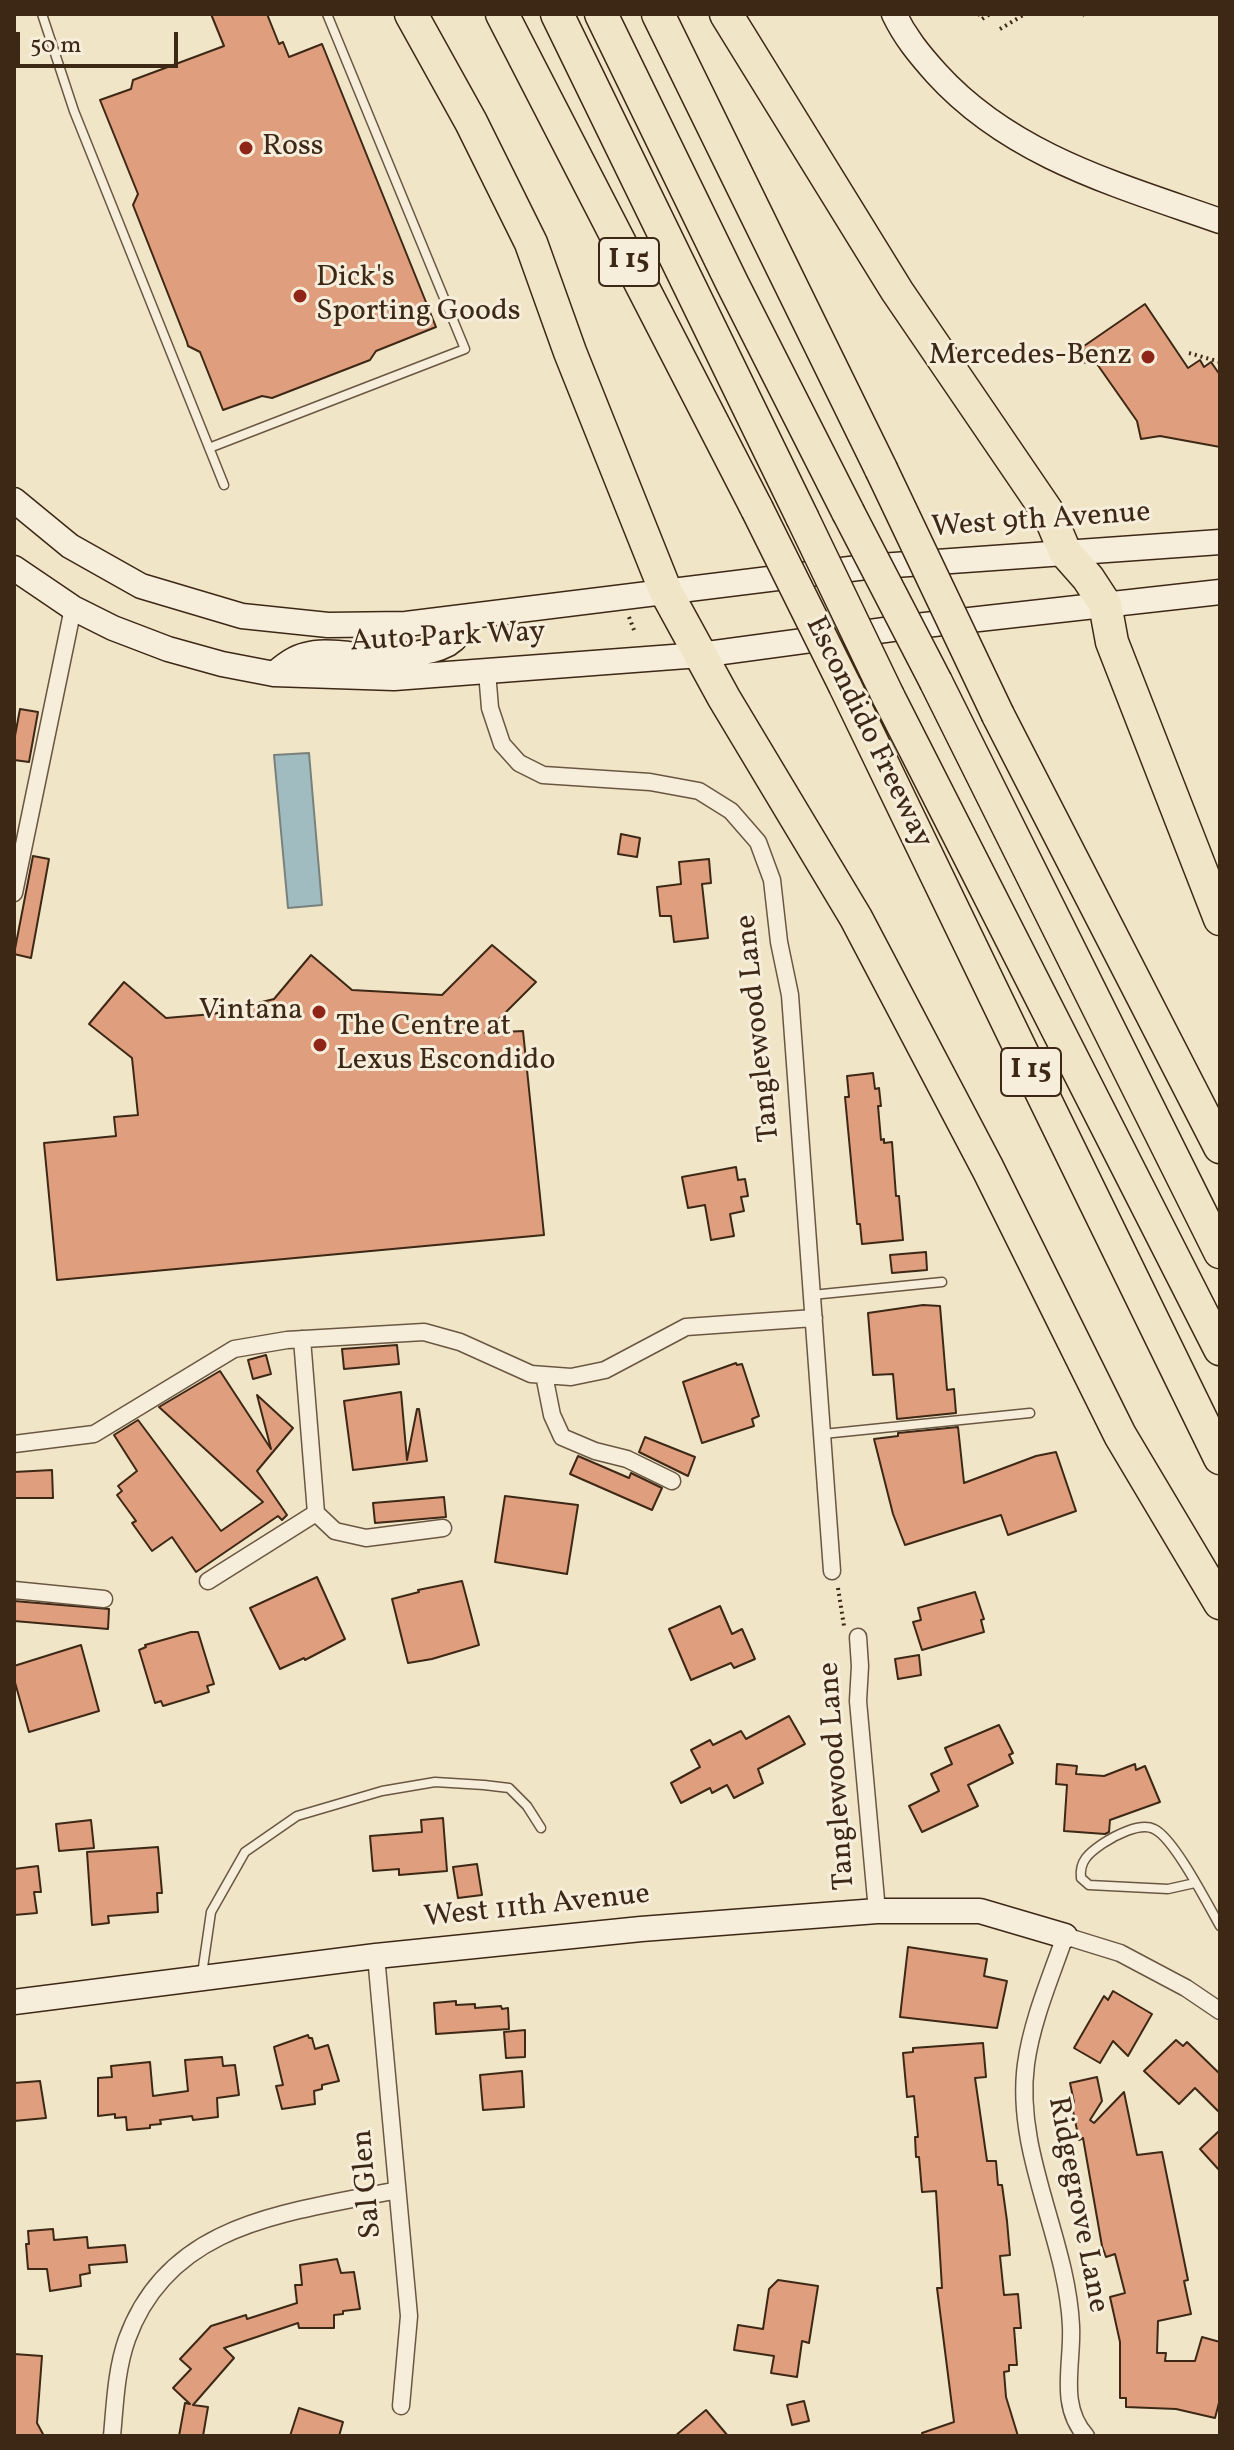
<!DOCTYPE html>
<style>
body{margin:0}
#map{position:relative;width:1234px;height:2450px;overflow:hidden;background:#f1e5c7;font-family:Vollkorn,serif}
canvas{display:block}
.frame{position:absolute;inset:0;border:16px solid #3d2816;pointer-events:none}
.scale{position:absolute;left:16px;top:32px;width:162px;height:36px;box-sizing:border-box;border:4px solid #3d2816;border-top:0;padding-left:10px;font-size:24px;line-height:28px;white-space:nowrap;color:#3d2816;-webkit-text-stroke:6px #f6eedb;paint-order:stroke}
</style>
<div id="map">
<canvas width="1234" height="2450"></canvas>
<div class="frame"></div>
<div class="scale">50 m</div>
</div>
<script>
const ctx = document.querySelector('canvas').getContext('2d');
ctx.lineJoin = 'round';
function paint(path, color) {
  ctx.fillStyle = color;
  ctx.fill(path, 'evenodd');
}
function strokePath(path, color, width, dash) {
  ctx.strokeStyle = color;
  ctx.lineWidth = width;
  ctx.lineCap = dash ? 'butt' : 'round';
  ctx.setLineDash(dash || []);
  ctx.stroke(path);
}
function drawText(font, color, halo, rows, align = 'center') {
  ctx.font = font + ' Vollkorn,serif';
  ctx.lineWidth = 6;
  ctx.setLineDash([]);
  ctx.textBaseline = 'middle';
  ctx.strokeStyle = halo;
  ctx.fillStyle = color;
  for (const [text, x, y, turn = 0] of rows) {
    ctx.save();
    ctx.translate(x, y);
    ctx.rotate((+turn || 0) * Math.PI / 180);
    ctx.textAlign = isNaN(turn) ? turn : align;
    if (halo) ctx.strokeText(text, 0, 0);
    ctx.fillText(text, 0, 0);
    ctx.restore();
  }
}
const water = new Path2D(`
 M309,753L322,905L288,908L274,755Z`);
paint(water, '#a1bcc1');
strokePath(water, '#79817d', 2);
const building = new Path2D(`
 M211,14H267L279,44L283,42L289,57L322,44L436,327L376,351L370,360L272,398L262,396L223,410L200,352L188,346L187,342L133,205L138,194L100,100L131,89L133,80L224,46Z
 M1145,304L1188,368L1200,360L1204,367L1211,362L1220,375V447L1160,436L1141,439L1137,421L1097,364L1081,362L1084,346Z
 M20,709L38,712L29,762L14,760V741Z
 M621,834L640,838L637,857L618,854Z
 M33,856L49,859L31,958L14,954Z
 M709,859L711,883L702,884L708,938L674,942L671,916H660L657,887L681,884L679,862Z
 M492,945L536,982L485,1033L523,1031L544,1235L57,1280L44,1143L116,1136L114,1117L138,1115L132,1058L89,1024L124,982L166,1018L213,1014L274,999L311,955L352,990L442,995Z
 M873,1073L875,1089L879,1088L881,1106H878L881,1140L884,1139V1143L892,1142L896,1196H899L903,1240L862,1244L860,1224H857L845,1097H849L847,1076Z
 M736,1167L738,1180L745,1179L748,1196L741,1197L744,1211L730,1214L734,1236L711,1240L705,1205L688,1208L682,1177Z
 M926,1252L927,1270L892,1273L890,1255Z
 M923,1305L940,1306L947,1390L954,1389L956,1413L897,1419L893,1374L873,1375L868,1313Z
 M397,1345L399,1364L344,1369L342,1349Z
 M266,1355L271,1374L253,1379L248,1360Z
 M736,1363L737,1365L742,1364L759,1416L752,1419L754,1426L702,1443L683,1382Z
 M220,1371L271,1449L257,1395L293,1428L257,1471L287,1515L282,1520L278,1516L196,1572L172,1537L152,1551L132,1523L136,1521L117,1495L122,1491L118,1486L137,1471L114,1435L138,1420L221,1531L263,1502L159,1407Z
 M401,1392L407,1460L417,1409H419L427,1461L353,1470L344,1401Z
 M958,1427L964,1483L1036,1456L1056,1452L1076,1511L1008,1535L1001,1515L905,1545L893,1514L874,1439L898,1436V1433Z
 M645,1437L695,1457L688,1476L639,1452Z
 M578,1456L629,1478L631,1473L662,1488L652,1510L570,1474Z
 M52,1470L53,1498H14V1472Z
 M505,1496L578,1505L567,1574L495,1562Z
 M444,1497L446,1517L375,1523L373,1503Z
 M317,1577L345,1639L305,1660L304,1658L280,1669L250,1608Z
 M462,1581L479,1645L432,1659L408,1663L392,1599L419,1592L418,1590Z
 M975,1592L984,1619L981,1620L984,1632L922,1650L913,1622L921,1620L918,1608Z
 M14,1601L109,1609L108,1629L14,1621Z
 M720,1606L732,1634L742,1629L755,1659L734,1668L731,1663L691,1680L669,1629Z
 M191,1632H198L214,1684L207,1686L209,1692L163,1706L161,1701L155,1703L139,1650L146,1647L145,1645Z
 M81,1645L99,1711L29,1732L14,1679V1666Z
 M919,1655L921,1675L898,1679L895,1659Z
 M789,1716L805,1744L758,1769L763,1783L734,1798L727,1785L712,1793L710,1788L681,1803L671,1783L700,1767L691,1750L710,1740L713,1745L741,1731L746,1739Z
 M999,1725L1013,1753L1009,1755L1013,1763L968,1785L978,1806L922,1832L909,1806L939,1791L931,1774L952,1764L945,1748Z
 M1057,1764L1077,1766L1076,1774L1104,1776L1135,1764L1136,1770L1145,1766L1160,1802L1110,1820L1109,1832L1105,1834L1064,1831L1067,1785L1056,1784Z
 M443,1818L447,1871L399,1875V1869L373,1871L370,1836L422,1832L421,1820Z
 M91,1820L94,1848L59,1851L56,1824Z
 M158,1847L162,1893H157L158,1912L108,1916L109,1923L92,1925L87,1852Z
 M477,1864L482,1895L458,1898L453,1867Z
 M38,1866L41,1892H34L37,1913L14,1915V1869Z
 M908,1947L987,1959L984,1976L1007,1981L997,2028L900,2017Z
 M1113,1991L1152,2014L1128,2056L1113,2041L1100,2063L1074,2048L1104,1996L1108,2000Z
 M456,2001V2005L475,2004V2008L501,2006L502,2009L508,2008L509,2029L436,2034L434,2003Z
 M525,2030V2057L506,2058L504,2032Z
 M308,2035L309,2038H312L315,2049L328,2045L339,2081L322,2085V2089L314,2091L315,2104L282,2109L276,2086L283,2085L274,2047Z
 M1176,2040L1183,2046L1187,2042L1220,2074V2113L1195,2088L1179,2104L1144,2071Z
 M983,2043L986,2077L975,2078L987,2161H996L998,2185H1002L1007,2221L1010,2255L1000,2256L1004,2295L1018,2294L1021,2328H1014L1017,2365H1009V2371L1004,2372L1006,2397L1018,2436H923L922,2433L954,2422L937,2288H942L936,2191L922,2192L919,2157H916L915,2137H918L914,2096L907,2097L903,2053L913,2052V2048Z
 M222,2057L223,2066L235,2065L239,2095L217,2098L218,2117L193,2120L192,2116L160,2120L161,2124L150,2125V2128L127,2130L126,2117L115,2118V2114L98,2116V2078L112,2077L111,2066L150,2062L153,2096L188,2091L185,2060Z
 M522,2071L524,2107L483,2110L480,2075Z
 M1097,2077L1102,2101L1090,2120L1094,2123L1124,2092L1137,2155L1162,2152L1188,2280L1184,2281L1191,2314L1158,2321L1157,2353H1166L1165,2361H1195L1202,2337L1220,2342V2399L1215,2418L1176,2409L1126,2407V2398H1120V2342L1110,2297L1125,2293L1115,2254L1106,2257L1102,2246L1083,2138L1079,2140L1072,2106L1074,2102L1070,2083Z
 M40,2081L46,2118L14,2121V2083Z
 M1220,2130V2171L1200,2149Z
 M53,2229L54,2240L87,2237L88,2248L125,2245L127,2262L89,2265L90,2273L80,2275L81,2286L50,2291L47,2269H28L26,2244H29L28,2231Z
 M337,2259L341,2273L354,2272L360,2309L343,2311V2314L334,2315V2328H299L298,2323L224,2348L234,2358L193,2405L208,2407L203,2436H179L185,2403L190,2404L173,2388L191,2369L180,2359L211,2326L246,2315L247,2319L297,2303L295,2285H302L300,2265Z
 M778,2280L818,2286L809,2343L802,2341L797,2377L771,2373L774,2356L734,2350L738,2325L763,2329L769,2289Z
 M14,2354L42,2356L37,2423L44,2436H14Z
 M804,2401L809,2421L792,2425L787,2405Z
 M299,2408L343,2422L339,2436H290Z
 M706,2410L728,2436H675Z`);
paint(building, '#df9e7d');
strokePath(building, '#3d2816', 2);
const lane = new Path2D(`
 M42,14L74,111L224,485
 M209,448L465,349L327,14
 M812,1295L942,1282
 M823,1434L1030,1413
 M1195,1883L1168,1889L1089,1885L1081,1878C1079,1861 1089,1853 1102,1844C1114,1836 1140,1822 1154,1829C1174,1838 1208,1905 1220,1926
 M202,1974L211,1912L245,1852L297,1816L382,1791L435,1782L484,1785L509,1788L527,1806L541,1828`);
const street = new Path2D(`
 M487,672L490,708L502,744L519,763L543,775L650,782L699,791L731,811L758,842L772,880L779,942L790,995L832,1571
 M14,893L73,608
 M544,1375L552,1415L562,1437L595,1451L627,1459L672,1481
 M14,1444L94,1434L234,1349L287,1340L424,1332L460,1342L531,1374L571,1377L605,1370L686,1327L814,1318
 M316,1513L335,1531L366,1538L443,1528
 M208,1581L316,1513L302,1339
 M14,1590L104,1599
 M858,1637L860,1666L858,1701L877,1911
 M376,1956L409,2316L401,2406
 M112,2436C115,2404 116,2370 127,2339C170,2220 291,2213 397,2190
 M1086,2436C1058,2405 1073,2364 1071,2326C1067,2238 1014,2153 1026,2064C1032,2020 1051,1977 1065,1936L1120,1953L1186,1988L1220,2011`);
const secondary = new Path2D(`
 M894,14C905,37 919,54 936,73C1011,156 1118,185 1220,221
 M14,500L70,546L141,586L242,616L328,625L406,624L866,567L1220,542
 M14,568L73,608L113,628L168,649L222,664L274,674L394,678L700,655L907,627L1220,592
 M274,674C284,666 293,658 306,655C320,651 335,653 349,654C380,655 420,659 448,644C459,637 465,627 473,616
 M14,2002L376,1956L641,1929L877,1911H980L1065,1936`);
const highway = new Path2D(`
 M411,14L471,122L531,243L570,352L666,592L724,698L856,918L988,1169L1120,1435L1220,1603
 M502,14L757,509
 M557,14L802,517
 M601,14L732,283L848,512
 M658,14L881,469
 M726,14L897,291L1049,514L1065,552L1088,578L1105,604L1112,642L1220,919
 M936,682L1220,1252
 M845,686C970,943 1093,1202 1220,1458
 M888,696L1220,1349
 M998,715L1220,1147`);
strokePath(lane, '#6a5742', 11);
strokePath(street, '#6a5742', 19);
strokePath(secondary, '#3d2816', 27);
strokePath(highway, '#3d2816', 35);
strokePath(new Path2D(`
 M979,14L982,19L990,14
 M1084,14L1085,16
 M1000,29L1025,14
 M1189,353L1220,362
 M629,617L634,630
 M838,1588L844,1626`), '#3d2816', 4, [2, 4]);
strokePath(lane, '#f6eedb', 8);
strokePath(street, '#f6eedb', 16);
strokePath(secondary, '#f6eedb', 24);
strokePath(highway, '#f1e5c7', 32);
const highwayBridge = new Path2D(`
 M881,469L998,715
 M757,509L845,686
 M848,512L936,682
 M802,517L888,696`);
strokePath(highwayBridge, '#3d2816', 35, []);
strokePath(highwayBridge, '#f1e5c7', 32);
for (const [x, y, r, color] of [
 [246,148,8,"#8f2418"],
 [300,296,8,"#8f2418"],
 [1148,357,8,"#8f2418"],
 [319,1012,8,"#8f2418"],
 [320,1045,8,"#8f2418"]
]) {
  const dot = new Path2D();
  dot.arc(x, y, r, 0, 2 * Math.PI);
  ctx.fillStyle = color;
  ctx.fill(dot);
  strokePath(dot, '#f6eedb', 3);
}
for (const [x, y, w] of [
 [629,262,60],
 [1031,1072,60]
]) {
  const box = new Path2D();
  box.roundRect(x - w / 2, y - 24, w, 48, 6);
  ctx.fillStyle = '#f6eedb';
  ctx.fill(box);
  strokePath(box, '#3d2816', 2);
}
drawText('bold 28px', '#3d2816', null, [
 ["I 15",629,262],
 ["I 15",1031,1072]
]);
drawText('30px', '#3d2816', '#f6eedb', [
 ["Ross",262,148],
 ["Dick's",316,279],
 ["Sporting Goods",316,313],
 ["Mercedes-Benz",1132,357,"right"],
 ["Vintana",303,1012,"right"],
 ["The Centre at",336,1028],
 ["Lexus Escondido",336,1062]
], 'left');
drawText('30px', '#3d2816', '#f6eedb', [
 ["West 9th Avenue",1041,522,-4],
 ["Auto Park Way",448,639,-3],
 ["Escondido Freeway",867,733,64],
 ["Tanglewood Lane",760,1028,-96],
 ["Tanglewood Lane",839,1776,-94],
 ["West 11th Avenue",537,1908,-6],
 ["Sal Glen",369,2184,-95],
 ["Ridgegrove Lane",1076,2205,79]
]);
</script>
